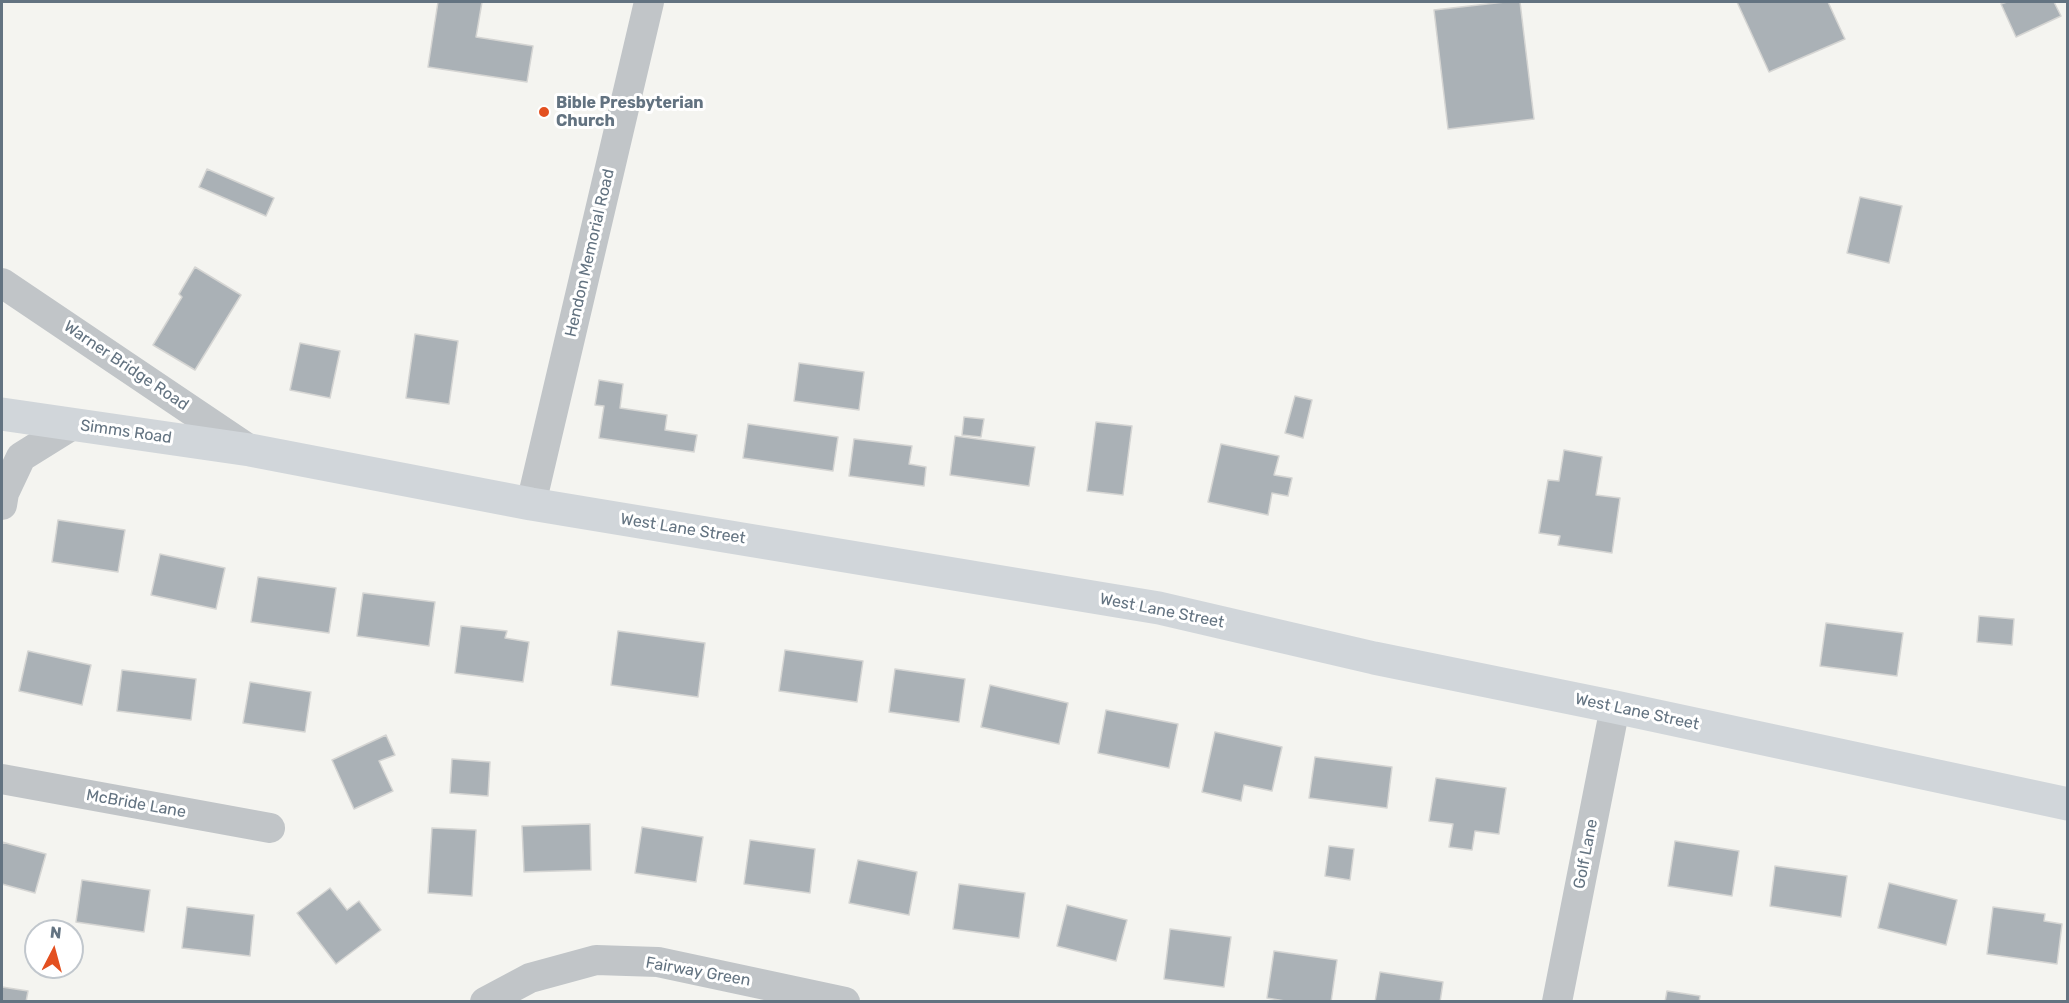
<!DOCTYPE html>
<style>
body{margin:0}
#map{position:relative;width:2069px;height:1003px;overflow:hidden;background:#f4f4f0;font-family:Rubik,sans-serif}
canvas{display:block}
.frame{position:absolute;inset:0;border:3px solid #637381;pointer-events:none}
.north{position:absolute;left:24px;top:919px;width:60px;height:60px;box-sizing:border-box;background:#fff;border:2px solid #c1c7cd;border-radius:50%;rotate:6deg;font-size:16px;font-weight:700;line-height:24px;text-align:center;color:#637381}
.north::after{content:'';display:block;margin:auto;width:21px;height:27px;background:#e35020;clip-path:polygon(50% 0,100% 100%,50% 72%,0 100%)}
</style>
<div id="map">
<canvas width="2069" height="1003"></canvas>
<div class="frame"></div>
<div class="north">N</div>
</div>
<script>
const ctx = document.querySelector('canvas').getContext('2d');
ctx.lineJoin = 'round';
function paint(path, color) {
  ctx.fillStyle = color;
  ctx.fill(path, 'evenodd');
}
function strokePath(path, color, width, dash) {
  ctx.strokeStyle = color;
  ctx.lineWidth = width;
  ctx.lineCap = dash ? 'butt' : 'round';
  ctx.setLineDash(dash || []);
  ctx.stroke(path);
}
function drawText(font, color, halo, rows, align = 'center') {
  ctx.font = font + ' Rubik,sans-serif';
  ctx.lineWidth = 6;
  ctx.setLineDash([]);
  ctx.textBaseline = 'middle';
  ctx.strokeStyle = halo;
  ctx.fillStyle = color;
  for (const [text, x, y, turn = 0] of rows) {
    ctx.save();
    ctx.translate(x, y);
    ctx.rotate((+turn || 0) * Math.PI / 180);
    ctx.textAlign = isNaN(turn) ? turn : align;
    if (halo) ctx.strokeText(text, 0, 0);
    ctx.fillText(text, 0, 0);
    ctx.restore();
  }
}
const building = new Path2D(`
 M438,2H482L476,37L533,46L527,82L428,67Z
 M1505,2H1520L1534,119L1448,129L1434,10Z
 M1737,2H1828L1845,39L1769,72Z
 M2007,2H2054L2061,16L2016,37L2001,4Z
 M207,169L274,198L266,216L199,187Z
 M1860,197L1902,206L1889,263L1847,253Z
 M195,267L241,295L195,370L153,345L182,297L179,294Z
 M415,334L458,341L449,404L406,398Z
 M300,343L340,351L330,398L290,390Z
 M799,363L864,372L859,410L794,401Z
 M599,380L623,384L620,408L667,415L665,430L697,435L694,452L599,438L604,406L595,405Z
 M1295,396L1312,400L1303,438L1285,433Z
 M964,417L984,419L981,437L962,435Z
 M1096,422L1132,426L1123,495L1087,491Z
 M748,424L838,437L833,471L743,458Z
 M955,436L1035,447L1029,486L950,475Z
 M854,439L912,446L909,464L926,467L924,486L849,476Z
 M1221,444L1279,456L1274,475L1292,478L1288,496L1272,493L1268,515L1208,502Z
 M1564,450L1602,457L1596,495L1620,498L1612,553L1558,545L1560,536L1539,533L1548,480L1559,481Z
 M58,520L125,530L118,572L52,562Z
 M160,554L225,568L216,609L151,595Z
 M258,577L336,588L329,633L251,622Z
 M363,593L435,602L429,646L357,636Z
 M1979,616L2014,619L2012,645L1977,642Z
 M1826,623L1903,633L1897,676L1820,666Z
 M461,626L507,631L505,638L529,642L523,682L455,673Z
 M618,631L705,643L698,697L611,685Z
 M785,650L863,661L857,702L779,691Z
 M28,651L91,665L82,705L19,691Z
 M895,669L965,679L959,722L889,712Z
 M122,670L196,679L191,720L117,711Z
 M250,682L311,692L305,732L243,723Z
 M990,685L1068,703L1059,744L981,727Z
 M1106,710L1178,724L1169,768L1098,753Z
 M1215,732L1282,747L1272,791L1244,785L1241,801L1202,792Z
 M386,735L395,755L379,761L393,791L354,809L332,760Z
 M1315,757L1392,767L1387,808L1309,798Z
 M452,759L490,762L488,796L450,793Z
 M1436,778L1506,788L1499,834L1475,831L1472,850L1449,847L1453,824L1429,821Z
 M590,824L591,870L524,872L522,826Z
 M642,827L703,837L696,882L635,873Z
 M432,828L476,830L472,896L428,893Z
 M750,840L815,849L810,893L744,884Z
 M1675,841L1739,851L1732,896L1668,886Z
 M2,842L46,854L35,893L2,884Z
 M1329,846L1354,849L1350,880L1325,876Z
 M858,860L917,872L909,915L849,903Z
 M1775,866L1847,876L1841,917L1770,906Z
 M82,880L150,890L144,932L76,922Z
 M1889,883L1957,900L1946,945L1878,928Z
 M959,884L1025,893L1019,938L953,929Z
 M330,888L347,910L359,901L381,930L336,964L297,913Z
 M1067,905L1127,920L1116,961L1057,946Z
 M187,907L254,915L250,956L182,948Z
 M1993,907L2045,914L2044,921L2062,924L2057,964L1987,954Z
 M1170,929L1231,937L1224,987L1164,979Z
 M1274,951L1337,960L1331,1002H1291L1267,998Z
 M1380,972L1443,982L1440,1002H1375Z
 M2,987L28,991L26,1002H2Z
 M1667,991L1700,996L1699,1002H1665Z`);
paint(building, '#aab1b6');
strokePath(building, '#d5d5d3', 1.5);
strokePath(new Path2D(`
 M2,283L250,450
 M531,504L649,2
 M2,505L4,493L21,457L74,424
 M2,779L270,828
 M485,1002L530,978L596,960L658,962L845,1002
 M1557,1002L1615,707`), '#c1c5c8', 30);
strokePath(new Path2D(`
 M2,414L250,450L531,504L1159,608L1374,658L1615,707L2068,804`), '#d1d6da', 33);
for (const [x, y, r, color] of [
 [544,112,6,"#e35020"]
]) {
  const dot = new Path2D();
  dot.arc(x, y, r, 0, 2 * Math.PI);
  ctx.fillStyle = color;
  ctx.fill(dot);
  strokePath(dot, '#fff', 2);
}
drawText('bold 16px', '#637381', '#fff', [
 ["Bible Presbyterian",556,103],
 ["Church",556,121]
], 'left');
drawText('16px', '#637381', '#fff', [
 ["Hendon Memorial Road",590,253,-77],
 ["Warner Bridge Road",126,366,34],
 ["Simms Road",126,432,8],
 ["West Lane Street",683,529,9],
 ["West Lane Street",1162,611,11],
 ["West Lane Street",1637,712,12],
 ["McBride Lane",136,804,10],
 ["Golf Lane",1586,854,-79],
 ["Fairway Green",698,972,10]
]);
</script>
